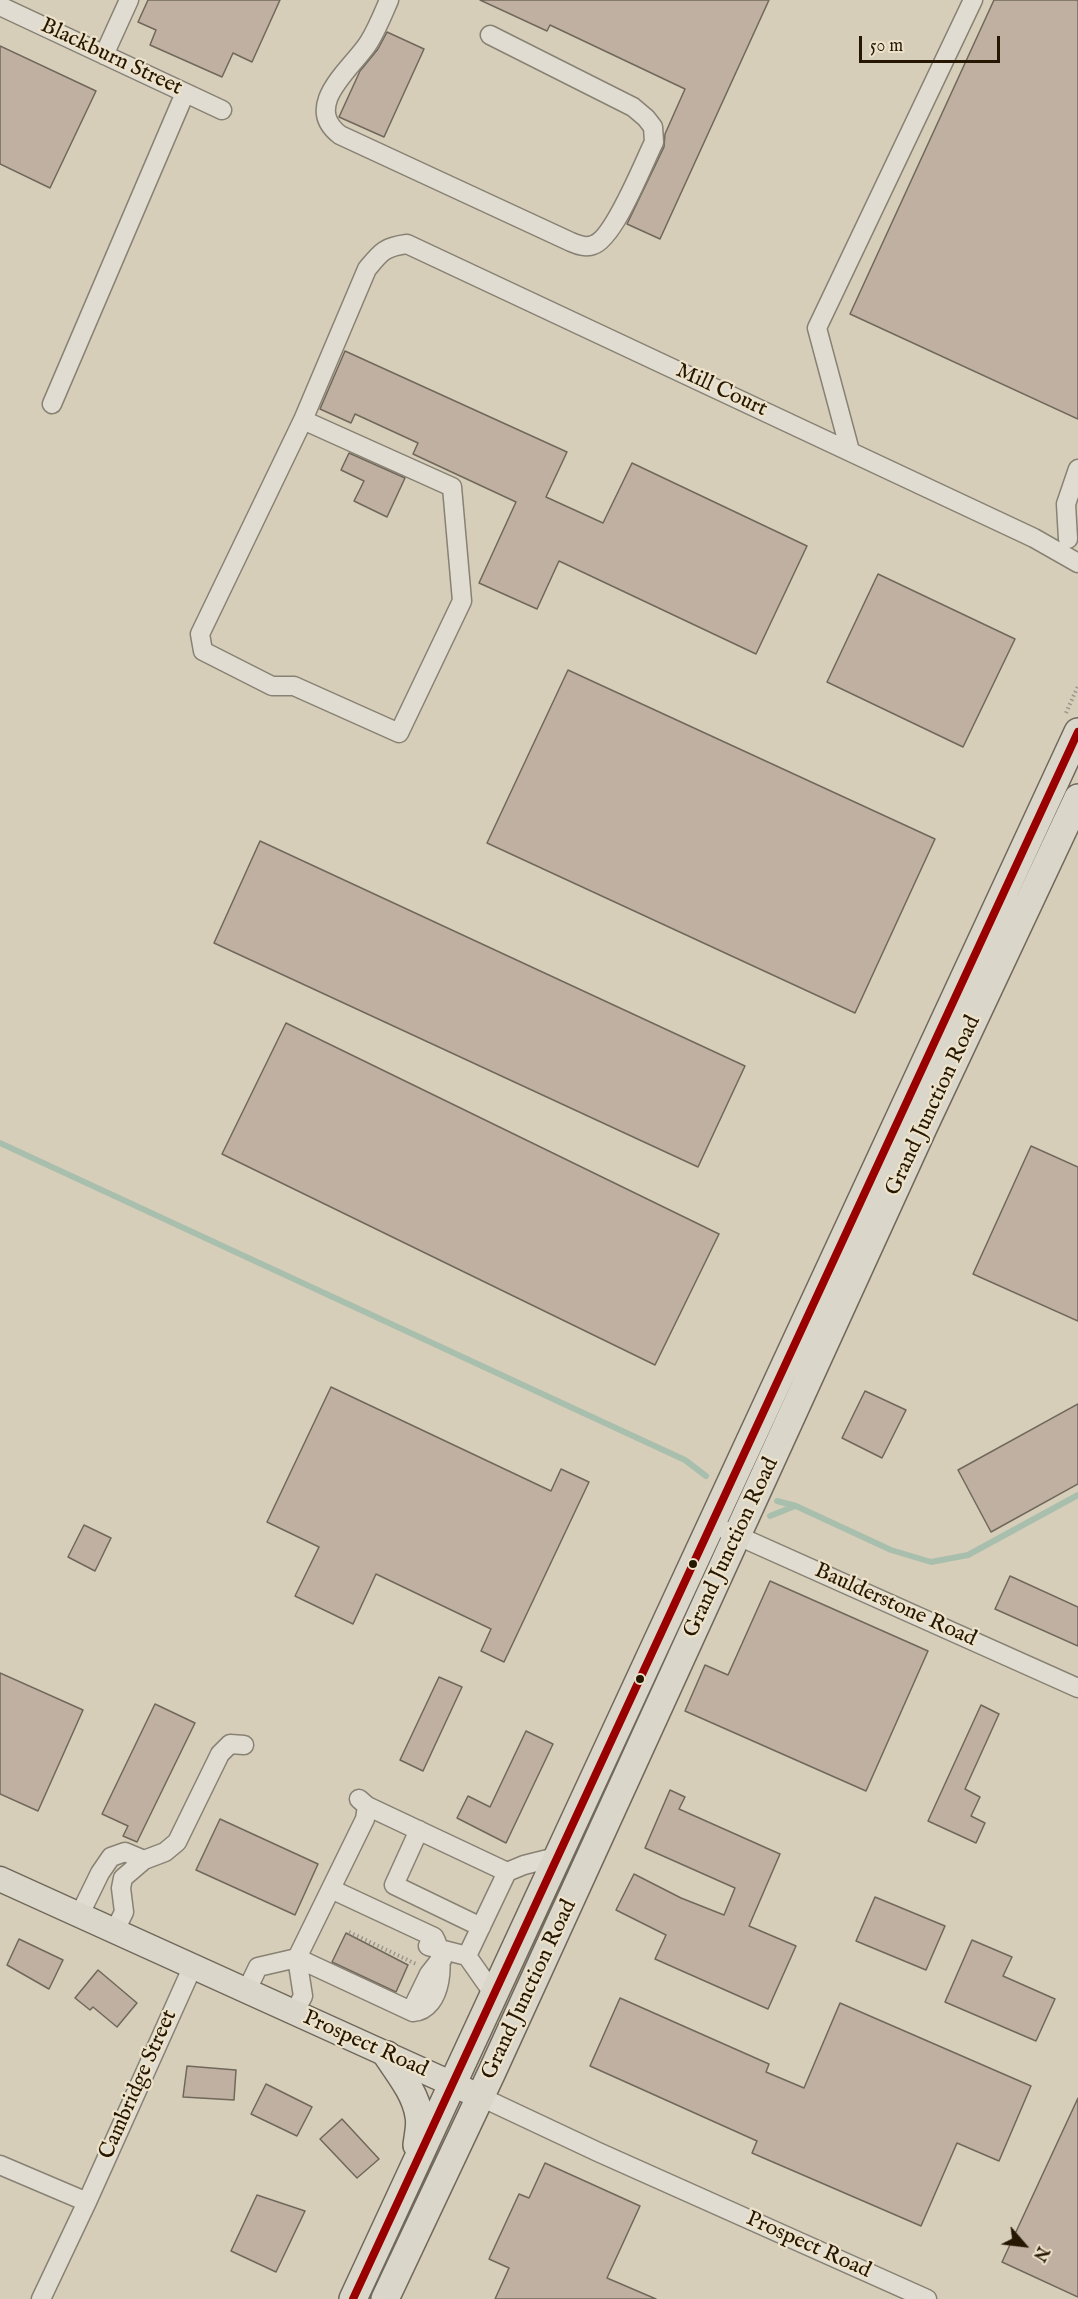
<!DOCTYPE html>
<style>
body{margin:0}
#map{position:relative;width:1078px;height:2299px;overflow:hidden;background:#d7ceba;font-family:"IM FELL English",serif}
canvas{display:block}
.north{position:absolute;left:994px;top:2215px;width:60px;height:60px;-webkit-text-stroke:4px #ede2ca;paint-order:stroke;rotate:118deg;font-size:16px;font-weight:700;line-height:24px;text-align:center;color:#261703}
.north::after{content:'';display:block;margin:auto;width:21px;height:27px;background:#261703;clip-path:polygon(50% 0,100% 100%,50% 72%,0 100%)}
.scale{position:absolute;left:859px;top:36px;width:141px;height:27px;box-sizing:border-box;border:3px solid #261703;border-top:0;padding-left:8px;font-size:18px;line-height:21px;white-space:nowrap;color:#261703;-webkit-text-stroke:4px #ede2ca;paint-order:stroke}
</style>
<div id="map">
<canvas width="1078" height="2299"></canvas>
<div class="north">N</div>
<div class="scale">50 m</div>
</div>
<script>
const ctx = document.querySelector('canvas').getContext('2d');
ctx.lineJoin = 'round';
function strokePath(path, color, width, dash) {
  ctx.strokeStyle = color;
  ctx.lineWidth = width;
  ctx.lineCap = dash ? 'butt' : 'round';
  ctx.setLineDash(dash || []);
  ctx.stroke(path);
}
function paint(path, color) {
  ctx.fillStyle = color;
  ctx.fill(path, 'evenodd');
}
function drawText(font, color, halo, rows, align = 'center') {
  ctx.font = font + ' "IM FELL English",serif';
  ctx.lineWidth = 4.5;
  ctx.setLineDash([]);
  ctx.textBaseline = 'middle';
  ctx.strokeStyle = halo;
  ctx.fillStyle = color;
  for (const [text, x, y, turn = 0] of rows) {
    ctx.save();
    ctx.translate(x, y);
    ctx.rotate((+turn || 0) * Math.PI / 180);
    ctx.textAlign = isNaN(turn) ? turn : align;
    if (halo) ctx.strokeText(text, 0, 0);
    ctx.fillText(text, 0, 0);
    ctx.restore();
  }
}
strokePath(new Path2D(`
 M0,1143L685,1460L706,1476
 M777,1501L796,1506L891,1550L931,1562L968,1555L1078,1495
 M770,1516L795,1506`), '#a9bfad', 6);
const building = new Path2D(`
 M148,0H280L252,62L233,53L222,77L150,45L156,30L138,22Z
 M480,0H769L660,239L627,224L664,147L665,134L685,89L550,25L547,31Z
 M994,0H1078V419L850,314Z
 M387,32L424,49L384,137L339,117L360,71L378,49Z
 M0,46L96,91L50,188L0,164Z
 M345,351L567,452L546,497L603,523L632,463L807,546L756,654L559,561L537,609L479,583L516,502L413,454L418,443L355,414L351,423L320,409Z
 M349,453L405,478L387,517L354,501L364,481L341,470Z
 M878,574L1015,639L963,747L827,682Z
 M568,670L935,839L855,1013L487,843Z
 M260,841L745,1066L698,1167L214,943Z
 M286,1023L719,1234L655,1365L222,1154Z
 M1031,1146L1078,1167V1321L973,1274Z
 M331,1387L551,1491L561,1469L589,1482L504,1662L481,1651L491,1629L376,1574L353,1624L295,1596L319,1547L267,1522Z
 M865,1391L906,1410L882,1458L842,1438Z
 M1078,1404V1484L991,1532L958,1470Z
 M84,1525L111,1538L95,1571L68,1557Z
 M1010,1576L1078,1607V1646L995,1609Z
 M770,1581L928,1651L866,1791L685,1711L705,1665L728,1675Z
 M0,1673L83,1710L38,1811L0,1794Z
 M439,1677L462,1687L423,1771L400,1760Z
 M155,1704L195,1723L137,1842L123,1836L128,1826L102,1814Z
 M981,1705L999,1714L965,1789L980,1797L971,1816L985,1823L976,1843L928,1821Z
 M526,1731L553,1744L506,1843L457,1818L468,1796L490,1807Z
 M670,1790L685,1797L679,1809L780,1854L749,1926L796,1946L768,2009L655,1959L666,1935L616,1910L634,1874L681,1898L724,1915L735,1888L645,1848Z
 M220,1819L318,1864L295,1915L196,1870Z
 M875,1897L945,1926L926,1970L856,1941Z
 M346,1933L408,1965L396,1992L332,1962Z
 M19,1939L63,1960L49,1989L7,1965Z
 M972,1940L1012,1957L1003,1976L1055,1999L1036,2041L945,2002Z
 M98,1970L137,2003L117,2027L93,2007L90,2010L75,1998Z
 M620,1998L769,2064L766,2072L804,2088L840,2003L1031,2086L999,2161L957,2143L921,2226L752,2153L757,2141L590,2066Z
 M187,2066L236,2070L234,2100L183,2097Z
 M266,2084L312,2107L297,2136L251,2114Z
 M1078,2098V2297L1002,2262Z
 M342,2119L379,2159L357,2178L320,2139Z
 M545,2163L640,2206L607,2278L656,2299H495L509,2268L489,2259L519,2194L529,2198Z
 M257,2195L305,2211L276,2272L231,2251Z`);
paint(building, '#c0b0a1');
strokePath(building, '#70685b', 1.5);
const minor = new Path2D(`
 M389,0C383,14 377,29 369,42C353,68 301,105 340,135L571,242C578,245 586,248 593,245C614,239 643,164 654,142L653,127L646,118L633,107L490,35
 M0,6L222,110
 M104,55L129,0
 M52,404L185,93
 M303,420L452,487L462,601L399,733L294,686H272L203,651L200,634L303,420L367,269C381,252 384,247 407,244L1034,538L1078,563
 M850,451L817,328L973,0
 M1068,539L1066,504L1078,469
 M727,1531L1078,1688
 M367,1806L507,1872
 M419,1830L394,1885L481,1927
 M79,1916L100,1873L111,1857L125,1852L144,1860
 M114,1932L124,1912L121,1888L123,1878L144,1860L165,1852L177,1842L220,1754L230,1744L244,1745
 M428,1946L467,1956L493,1993
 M467,1956L507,1872L524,1865L556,1857
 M246,1992L258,1967L297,1958L413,2012C443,2010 446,1957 434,1937L331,1889
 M411,2011L429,1974L440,1960H442
 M294,2013L303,1996L297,1958L365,1819L367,1806L359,1799
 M481,2097L598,2152L927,2299
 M0,2165L87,2202
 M41,2299L87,2202L192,1968`);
const major = new Path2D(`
 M0,1879L481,2097`);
const highway = new Path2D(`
 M387,2055C399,2073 416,2094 419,2116C421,2125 418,2136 417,2145
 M353,2299L1078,732
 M385,2299L492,2072L923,1128L1078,798`);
strokePath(minor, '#888274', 21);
strokePath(major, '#70685b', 27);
strokePath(highway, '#70685b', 30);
strokePath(new Path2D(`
 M1066,713L1078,686
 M349,1932L416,1964`), '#9c978d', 4, [1.5, 3]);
strokePath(minor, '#e0dcd1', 18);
strokePath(major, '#dad6ca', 24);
strokePath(highway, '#dad6ca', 27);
strokePath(new Path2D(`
 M353,2299L1078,732`), '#900', 8);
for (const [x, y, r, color] of [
 [693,1564,5,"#261703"],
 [640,1679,5,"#261703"]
]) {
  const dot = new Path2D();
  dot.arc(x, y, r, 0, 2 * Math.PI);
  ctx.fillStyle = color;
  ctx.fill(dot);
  strokePath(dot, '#ede2ca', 2);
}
drawText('22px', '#261703', '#ede2ca', [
 ["Blackburn Street",111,58,25],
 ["Mill Court",721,391,25],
 ["Grand Junction Road",934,1106,-65],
 ["Grand Junction Road",732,1548,-65],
 ["Baulderstone Road",895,1606,24],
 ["Grand Junction Road",530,1990,-65],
 ["Prospect Road",365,2045,24],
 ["Cambridge Street",139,2085,-66],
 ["Prospect Road",808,2246,24]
]);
</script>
